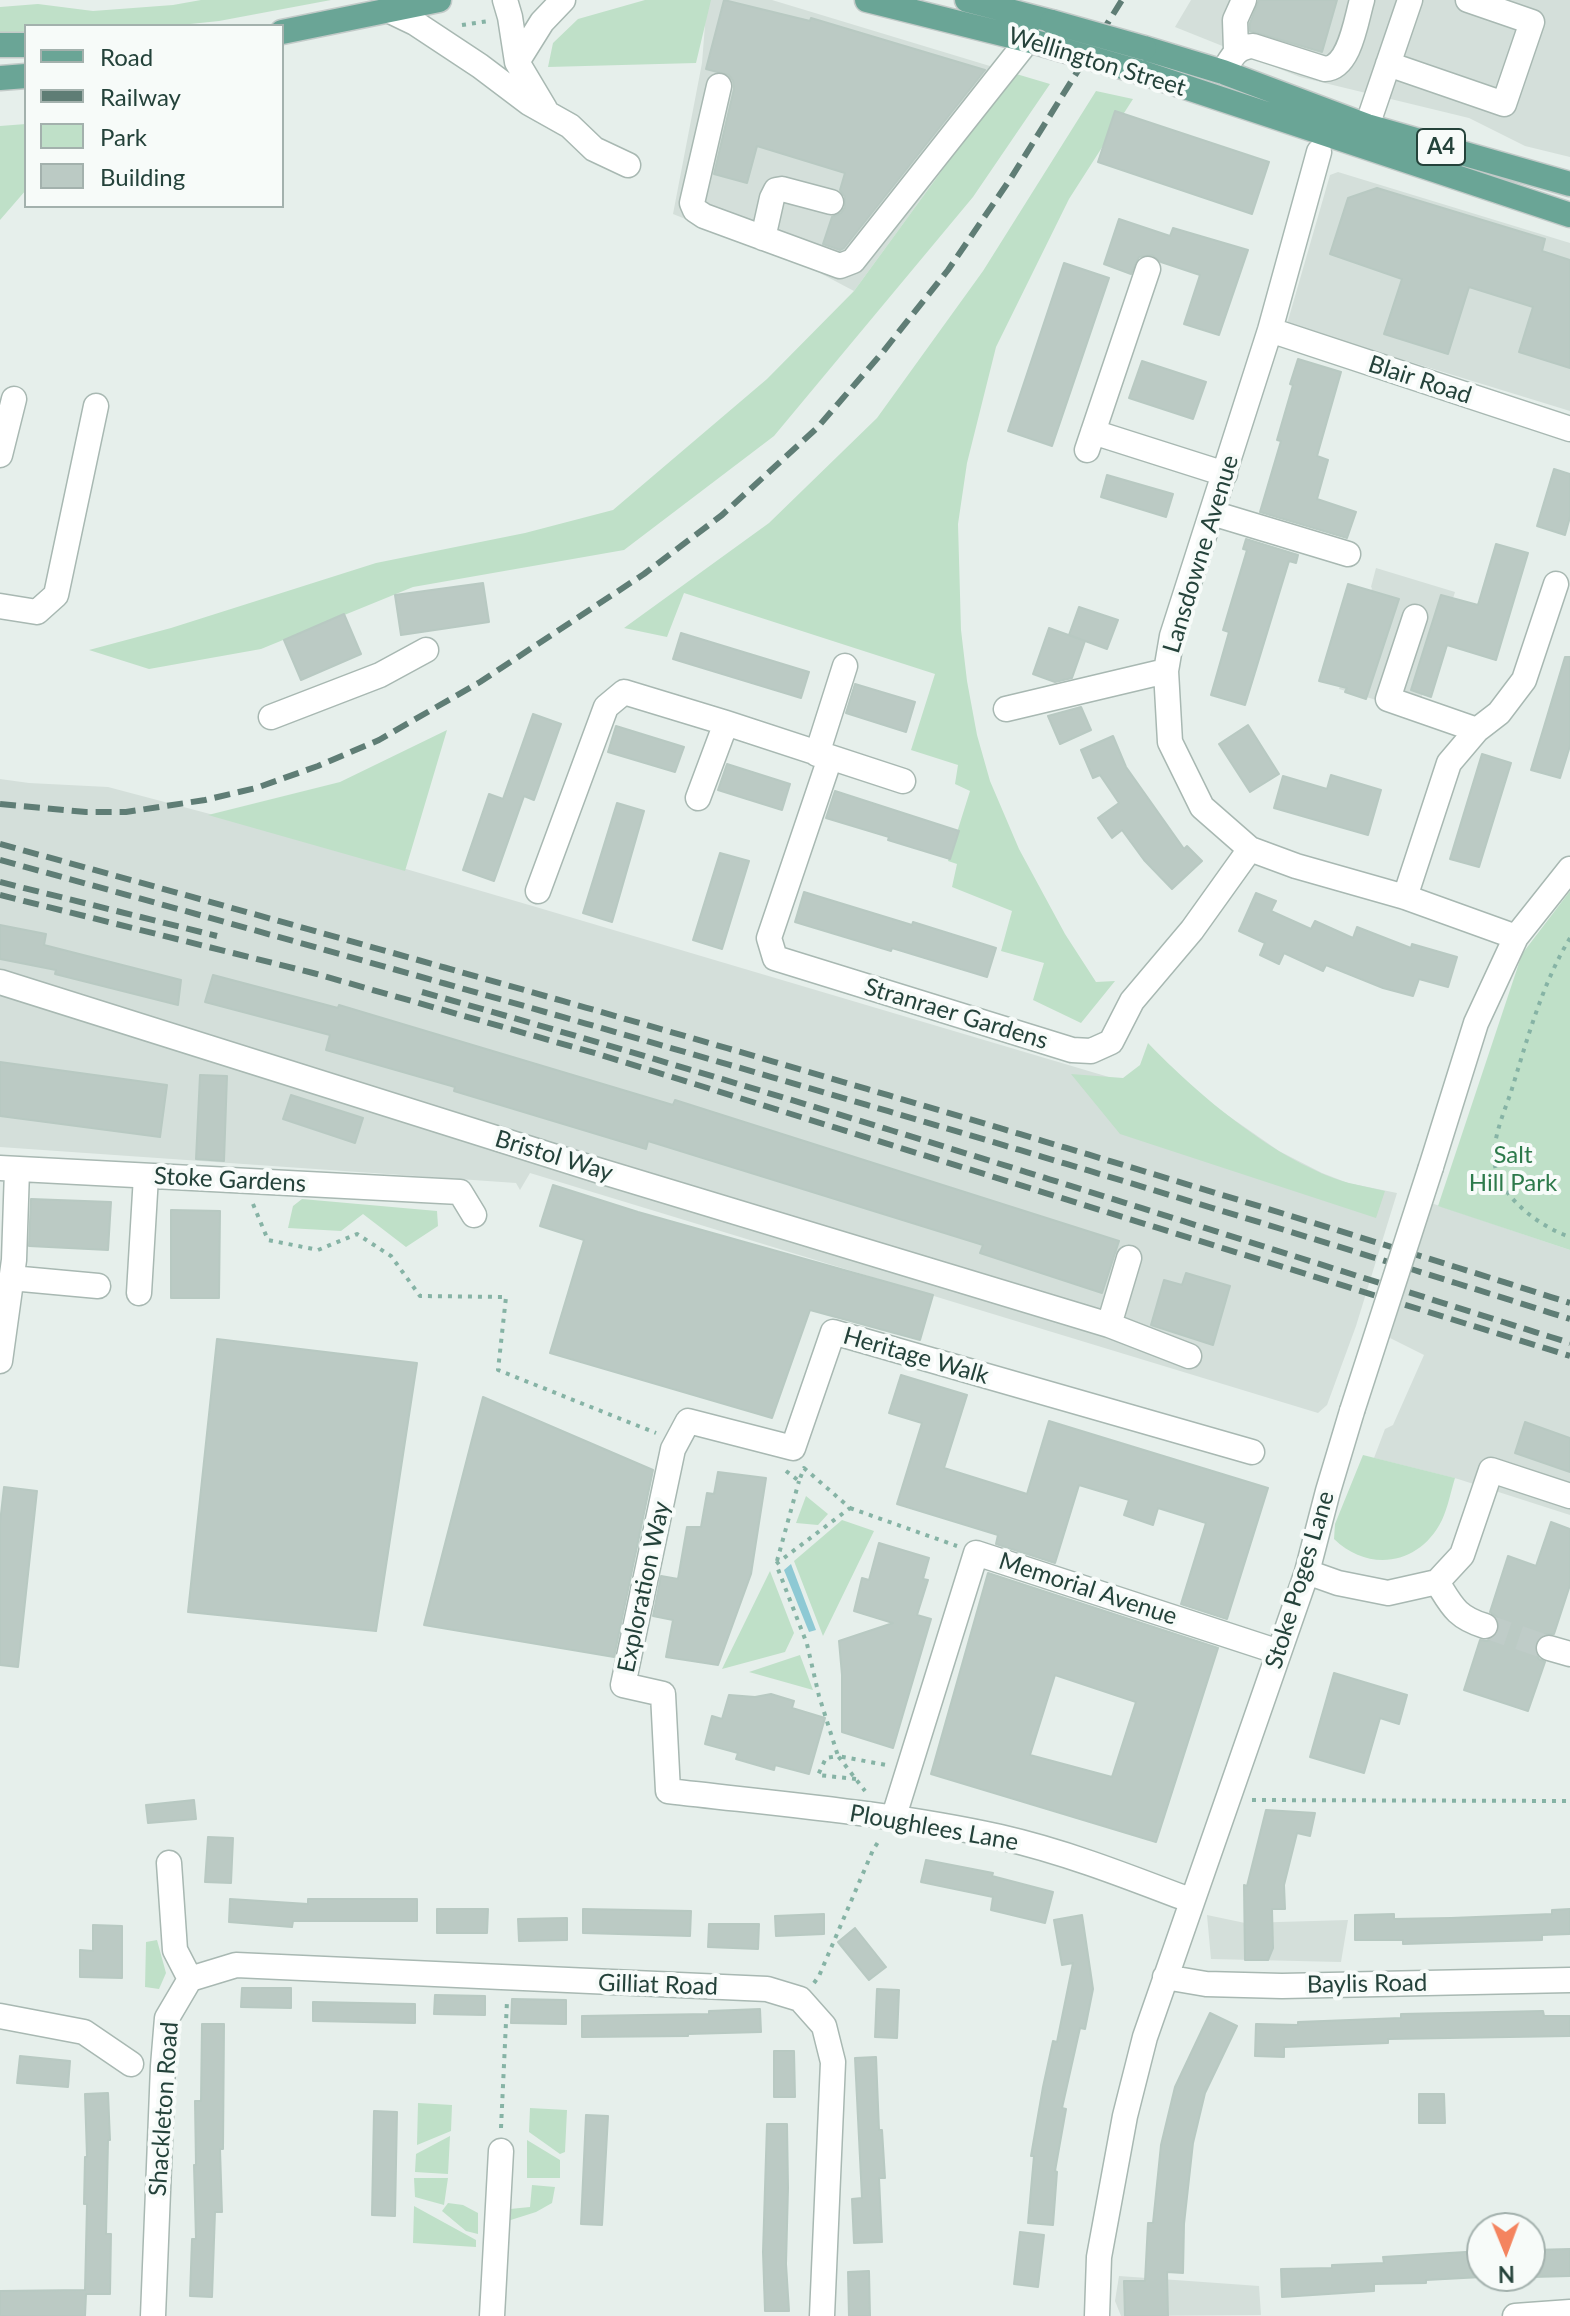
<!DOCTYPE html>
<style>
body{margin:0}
#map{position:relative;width:1570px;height:2316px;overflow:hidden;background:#e6efeb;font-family:Lato,sans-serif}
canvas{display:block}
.legend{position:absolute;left:24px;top:24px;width:260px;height:184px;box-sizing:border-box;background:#f7fbf9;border:2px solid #a3b1ad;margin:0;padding:10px 14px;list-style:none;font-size:24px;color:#24423a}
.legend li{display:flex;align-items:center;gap:16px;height:40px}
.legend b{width:40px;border:2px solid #a3b1ad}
.north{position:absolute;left:1466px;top:2212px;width:80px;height:80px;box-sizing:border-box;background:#f7fbf9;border:2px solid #a3b1ad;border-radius:50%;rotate:179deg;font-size:22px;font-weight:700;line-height:32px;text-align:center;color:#24423a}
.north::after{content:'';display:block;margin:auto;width:28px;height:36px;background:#f4845f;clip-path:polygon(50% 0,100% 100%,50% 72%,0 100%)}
</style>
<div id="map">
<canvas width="1570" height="2316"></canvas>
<ul class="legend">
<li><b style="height:10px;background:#6aa596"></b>Road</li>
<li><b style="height:10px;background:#5f7d75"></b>Railway</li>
<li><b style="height:22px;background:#bfe0c8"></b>Park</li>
<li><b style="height:22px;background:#bbcac4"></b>Building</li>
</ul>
<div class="north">N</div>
</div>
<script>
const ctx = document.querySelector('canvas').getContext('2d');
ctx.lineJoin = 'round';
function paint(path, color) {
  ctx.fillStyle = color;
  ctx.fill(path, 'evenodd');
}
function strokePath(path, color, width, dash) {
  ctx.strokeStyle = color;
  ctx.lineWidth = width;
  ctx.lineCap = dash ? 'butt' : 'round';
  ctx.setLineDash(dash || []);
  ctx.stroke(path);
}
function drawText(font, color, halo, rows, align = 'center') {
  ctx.font = font + ' Lato,sans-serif';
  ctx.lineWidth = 8;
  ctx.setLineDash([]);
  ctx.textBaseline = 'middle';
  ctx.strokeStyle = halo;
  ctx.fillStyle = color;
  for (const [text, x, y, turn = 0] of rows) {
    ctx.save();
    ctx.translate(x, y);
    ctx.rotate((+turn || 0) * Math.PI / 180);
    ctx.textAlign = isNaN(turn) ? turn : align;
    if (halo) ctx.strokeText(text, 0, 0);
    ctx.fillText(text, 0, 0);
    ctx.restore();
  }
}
paint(new Path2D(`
 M707,0H772L1013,73L854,291L818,272L673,214L702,63Z
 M1191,0H1570V157L1525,146L1469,118L1300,77L1175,27Z
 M1338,172L1570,243V411L1287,324L1330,175Z
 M1376,568L1455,592L1417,712L1339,689L1372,588L1371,587Z
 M0,779L29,783L108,787L293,836L536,907L1220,1110L1279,1151L1322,1173L1348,1183L1397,1193L1356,1326L1327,1405L1318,1413L530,1173L520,1190L516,1183L0,1147Z
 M1431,1203L1570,1250V1515L1458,1479L1374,1458L1385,1429L1393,1425L1424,1355L1390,1338Z
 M1207,1915L1245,1923L1348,1920L1341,1962L1211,1959Z
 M1119,2276L1259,2286L1261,2315L1121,2316L1115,2301Z`), '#d4dfda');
paint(new Path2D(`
 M201,0H331L219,21L171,26H26V37H0V7L38,4L93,11L173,5Z
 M645,0H711L696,63L548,67L553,43L578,19Z
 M1013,73L1050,84L973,197L774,436L624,550L413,587L261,649L149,669L89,650L171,628L376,563L525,533L613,510L767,379L854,291Z
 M1096,91L1133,99L1069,199L996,347L967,463L958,524L961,630L967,681L977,735L990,781L1019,849L1065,934L1096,982L1115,981L1081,1023L1033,1000L1044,963L1001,951L1012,911L952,887L957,864L948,861L970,791L955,784L958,765L911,750L935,674L684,593L667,637L624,628L769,523L877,418L983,271Z
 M26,124V190L0,220V126Z
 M447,730L405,871L208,815L340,782Z
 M1570,891V1250L1438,1206L1522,954Z
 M1148,1043C1198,1095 1278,1163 1349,1183C1361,1186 1373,1188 1385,1191L1376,1218L1120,1134L1071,1074L1123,1078L1140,1065Z
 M302,1199L437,1211L438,1226L406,1247L363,1214L341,1231L288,1228L293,1206Z
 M1363,1455L1455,1478C1451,1491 1448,1507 1442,1520C1420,1565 1369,1573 1334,1539L1335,1524Z
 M806,1496L828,1514L818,1525L796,1523Z
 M842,1520L874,1531L823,1636L794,1561Z
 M770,1571L794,1633L785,1652L722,1669Z
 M800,1655L813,1690L749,1672Z
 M157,1940L166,1973L159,1989L145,1987L146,1942Z
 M418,2103L452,2105L451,2131L417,2145Z
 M530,2108L567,2110L565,2152L560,2154L529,2132Z
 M450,2136L448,2174L415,2172L416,2154Z
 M527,2140L560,2160V2178H527Z
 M414,2178H448L444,2205L415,2197Z
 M532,2185L555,2187L552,2203L536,2212L495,2225L500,2210L530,2207Z
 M448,2203L463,2205L478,2213V2234L466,2231L442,2211Z
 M414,2206L476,2240V2247L413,2243Z`), '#bfe0c8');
paint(new Path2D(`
 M791,1564L816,1630L809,1632L784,1570Z`), '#8ec9d4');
const building = new Path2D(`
 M724,0L810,21L811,18L985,70L844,248L840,250L823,244L832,217L841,213L845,207V197L840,190L845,173L757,146L747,183L714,174L734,89L733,81L729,75L706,69Z
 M1259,0H1337L1322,52L1250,31V23Z
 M1115,111L1269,162L1252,214L1098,162Z
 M1377,188L1545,239L1542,251L1570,260V368L1519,352L1533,307L1469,287L1448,354L1384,334L1402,279L1330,254L1348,198Z
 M1119,219L1170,236L1173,228L1248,250L1219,335L1184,324L1200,275L1161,262L1152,255L1139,257L1131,274L1104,264Z
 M1064,263L1109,278L1052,446L1008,431Z
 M1298,359L1341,372L1317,456L1328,460L1317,499L1356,512L1347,538L1260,512L1281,441L1277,440L1293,385L1290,384Z
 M1142,361L1206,382L1193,419L1129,398Z
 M1554,469L1570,474V517L1565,535L1537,526Z
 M1107,475L1173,494L1166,517L1101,497Z
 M1246,539L1298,555L1296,563L1289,561L1245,705L1211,695L1229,632L1223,630L1247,550L1243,549Z
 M1496,544L1528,553L1496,660L1447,645L1431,697L1411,690L1441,595L1478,605Z
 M483,583L489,622L401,635L395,595Z
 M1348,584L1399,599L1366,699L1345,692L1347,688L1319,681Z
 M1079,607L1118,620L1107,649L1069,635Z
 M344,614L361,654L301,680L284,640Z
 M1049,628L1085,641L1072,678L1055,682L1033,674Z
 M681,633L809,672L801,698L673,659Z
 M1565,657H1570V746L1560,778L1531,770Z
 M855,684L915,702L906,732L846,713Z
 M1081,707L1091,730L1060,744L1048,716Z
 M533,714L561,724L534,800L524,796L494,881L463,870L489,794L503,799Z
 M1248,725L1279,774L1250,792L1219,744Z
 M616,726L684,747L675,772L608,752Z
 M1113,736L1126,767L1184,849L1187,846L1202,861L1172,889L1144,860L1122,830L1112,838L1098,818L1119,803L1100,775L1093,778L1081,750Z
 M1482,754L1511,763L1479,867L1450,859Z
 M727,764L790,784L782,810L718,790Z
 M1331,775L1381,790L1368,835L1274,808L1283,776L1327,789Z
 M835,791L959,831L950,859L888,840L889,837L826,818Z
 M617,803L644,811L612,922L583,913Z
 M720,853L749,861L722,949L693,940Z
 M804,892L912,925L913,922L996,948L987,977L892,948L891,951L795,922Z
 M1256,893L1276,901L1271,911L1311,929L1315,921L1353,938L1357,927L1411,948L1412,944L1457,957L1448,987L1419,979L1413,996L1383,988L1326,965L1323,971L1284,953L1279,964L1260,955L1265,943L1239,931Z
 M0,925L46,934L44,945L181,980L178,1005L55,974L56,970L0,959Z
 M213,975L338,1008L339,1005L673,1105L675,1100L1119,1241L1102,1293L980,1253L983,1245L648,1141L646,1149L454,1091L455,1087L326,1050L330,1035L205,1002Z
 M0,1062L167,1085L160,1137L0,1116Z
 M200,1075L227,1076L224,1161L196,1159Z
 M291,1095L363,1118L355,1143L283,1119Z
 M553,1185L638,1212L933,1295L920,1340L810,1310L772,1418L550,1353L584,1240L540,1226Z
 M31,1199L111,1202L108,1250L29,1246Z
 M171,1210L220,1211L219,1298H171Z
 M1186,1273L1230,1286L1213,1345L1151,1325L1164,1280L1182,1285Z
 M217,1339L417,1363L376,1631L188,1612Z
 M901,1375L967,1395L944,1468L1027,1494L1049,1421L1268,1488L1227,1619L1181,1604L1206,1523L1158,1508L1153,1525L1124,1515L1129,1500L1079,1485L1055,1563L996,1544L998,1535L897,1504L922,1423L889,1413Z
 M483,1397L653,1470L614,1657L424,1625Z
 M1525,1422L1570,1438V1472L1515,1453Z
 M718,1472L766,1478L751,1574L718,1665L666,1657L673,1620L653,1616L661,1576L678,1579L687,1527H701L707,1493L714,1494Z
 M4,1487L37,1491L18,1667L0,1665V1523Z
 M1551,1522L1570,1529V1585L1554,1634H1545L1535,1643V1652L1539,1659L1545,1662L1528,1711L1464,1690L1480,1640L1487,1641L1494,1638L1499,1630L1497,1617L1490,1612L1508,1556L1536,1566Z
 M879,1543L929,1558L923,1579L928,1580L917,1615L931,1619L893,1748L842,1732V1675L839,1641L893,1623L854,1611L862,1578L869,1580Z
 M988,1573L1218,1648L1156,1842L931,1774ZM1055,1675L1136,1702L1112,1777L1030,1755Z
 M1334,1673L1407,1695L1399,1724L1380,1718L1364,1773L1310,1757Z
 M771,1694L794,1701L792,1708L825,1718L809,1774L775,1765L774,1770L736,1759L738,1753L705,1744L712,1716L722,1719L729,1695L755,1697Z
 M194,1800L196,1819L148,1823L146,1805Z
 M1266,1810L1315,1813L1310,1836L1297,1833L1284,1885L1285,1909H1272L1273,1948L1268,1960H1245L1244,1885L1247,1886Z
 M208,1837L233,1838L231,1883L205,1882Z
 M926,1860L993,1873L992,1876L1053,1892L1045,1923L991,1910L993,1897L921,1882Z
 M230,1899L308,1904V1899H417V1921H293L292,1927L229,1922Z
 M437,1909H488L487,1933H437Z
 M583,1909L691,1911L690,1936L583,1933Z
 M1570,1909V1934L1542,1935V1940L1403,1944V1940H1355V1915L1394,1914V1919L1451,1918L1552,1914V1910Z
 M824,1914V1934L776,1936L775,1916Z
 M1082,1915L1093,1989L1085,2029L1080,2028L1062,2108L1066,2109L1055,2171L1057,2172L1053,2225L1028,2223L1034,2156H1031L1043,2087L1053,2041L1057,2042L1073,1963L1062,1965L1054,1920Z
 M567,1918V1940L519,1941L518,1919Z
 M709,1924H759L758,1949L708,1947Z
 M93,1925L122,1926V1978L80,1977V1950L93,1951Z
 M855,1928L886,1967L869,1980L838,1942Z
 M242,1988H291V2008L241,2007Z
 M877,1989L899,1990L897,2038L875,2037Z
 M435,1995L485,1996V2015L434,2014Z
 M512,1999L566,2000V2024L511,2023Z
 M313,2002L415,2004V2023L313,2021Z
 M760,2009L761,2032L688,2034V2036L582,2037V2016L709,2014V2011Z
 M1543,2011L1544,2016H1570V2036L1388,2039V2043L1284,2047V2057L1255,2056L1256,2024L1298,2025V2022L1401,2018V2014Z
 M1210,2013L1237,2026L1205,2093L1193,2143L1184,2224L1183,2273L1167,2272L1168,2316H1125L1124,2281H1145L1148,2223H1153L1161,2145L1175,2087Z
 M202,2024H224L223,2149H220L222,2212H215L212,2297L190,2296L192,2239H196L194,2165H196L195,2101H201Z
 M774,2051H794L795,2097H774Z
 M20,2056L70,2061L68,2087L17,2083Z
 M876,2057L879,2130H882L885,2178H879L882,2242L854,2243L852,2199L862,2198L855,2058Z
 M108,2093L110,2140H108L106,2234H111L110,2294H86L85,2316H0V2291L85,2290L87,2204H84L85,2157H87L85,2094Z
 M1419,2094H1444L1445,2123H1419Z
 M374,2111L397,2112L395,2216L372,2215Z
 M586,2115L608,2116L602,2225L581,2224Z
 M767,2124H787L788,2188L786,2264L789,2311H765L763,2252Z
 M1020,2232L1044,2235L1038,2287L1014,2284Z
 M1570,2249V2276L1532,2277V2250Z
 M1482,2251V2277L1426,2280V2283L1374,2284V2291L1282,2297L1281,2269L1332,2268V2265L1384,2263L1383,2257Z
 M869,2271L870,2316H849L848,2272Z`);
paint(building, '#bbcac4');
strokePath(building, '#b8c9c2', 2);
strokePath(new Path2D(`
 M1485,1626L1549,1648`), '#bfccc8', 24, [24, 12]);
const minor = new Path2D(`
 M505,0L510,17L517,62L545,109
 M390,11L415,23L480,66L529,103L570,126L594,149L628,165
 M1236,50L1235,20L1244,0
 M517,62L542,22L563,0
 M1388,64L1504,104L1532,22L1468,0
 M1223,72C1232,58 1235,47 1253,46L1325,69C1350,68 1356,20 1362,0
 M719,86L692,203L695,210L704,216L840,266L853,261L1028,40
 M1367,126L1410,0
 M1319,152L1270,330L1172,636L1166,671L1170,742L1202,807L1250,849L1296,866L1405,897L1516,937
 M763,238L772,198L776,190L782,189L831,202
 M1270,330L1570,429
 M1093,432L1225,474
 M1087,450L1148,269
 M0,455L14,399
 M1212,513L1348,554
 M0,606L37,612L56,595L96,406
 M1415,617L1388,699L1477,730
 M1006,709L1166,671
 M271,717L380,675L426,650
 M817,754L845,666
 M830,758L769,938L775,958L1072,1050L1091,1051L1111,1042L1132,1001L1192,930L1250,849
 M698,798L726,723
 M538,891L606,707L624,692L726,723L903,781
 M1405,897L1449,763L1477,730L1499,713L1524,680L1556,584
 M0,982L597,1170L1109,1325L1189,1356
 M1431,1167L1476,1023L1516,937L1570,869
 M0,1168L460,1192L474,1215
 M11,1278L98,1286
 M139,1293L146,1176
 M1109,1325L1129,1258
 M0,1361L14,1260L17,1170
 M1307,1572L1338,1583L1388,1593L1437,1582L1462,1555L1491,1470L1570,1496
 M1437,1582C1452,1606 1456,1617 1485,1626
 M1549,1648L1570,1654
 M894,1816L976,1553L1279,1652
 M169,1863L175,1950L190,1979
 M1192,1901C1129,1877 1066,1852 1000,1837C891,1813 779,1804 668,1791L663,1694L623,1685L673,1449L688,1421L793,1448L833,1332L1252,1452
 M1165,1977L1206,1984L1282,1986L1570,1980
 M190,1979L236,1965L767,1989L800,1999L824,2026L833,2062L822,2316
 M0,2016L84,2032L131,2064
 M153,2316L163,2066L167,2018L190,1979
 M492,2316L501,2151
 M1097,2316L1099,2257L1125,2116L1145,2037L1307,1572L1328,1491L1352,1411
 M1515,2316L1570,2312`);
const major = new Path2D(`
 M867,0L1035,42
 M967,0L1052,22
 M282,32L439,0
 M0,45H26
 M1144,48L1223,72L1367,126L1570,184
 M1140,72L1570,215
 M0,78L26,76`);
strokePath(minor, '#a8b8b2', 27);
strokePath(major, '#c2cac8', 27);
strokePath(new Path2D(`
 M462,25L489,21
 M1570,938C1542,984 1527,1040 1511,1092C1504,1112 1494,1135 1494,1157C1495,1194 1538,1226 1570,1237
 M253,1204L268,1240L318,1250L357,1234L391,1256L420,1296L506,1297L498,1370L656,1433
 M786,1471L799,1481L804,1468L850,1508L776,1564L807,1644L819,1696L838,1756L886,1765
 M850,1508L957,1546
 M777,1561L799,1481
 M856,1779L818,1775L826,1758L838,1756L865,1791
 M1252,1800L1570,1801
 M814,1983L819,1976L873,1850L880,1839
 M501,2128L507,2001`), '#86b3a5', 4, [4, 6]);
strokePath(minor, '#fff', 24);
strokePath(major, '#6aa596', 24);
strokePath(new Path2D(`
 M0,804L86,812H126L205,800L256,788L318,766L379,740L480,682L644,574L722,515L817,428L882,353L948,270L1011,178L1122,0
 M0,844C526,988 1050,1138 1570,1303
 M0,860C526,1004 1050,1154 1570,1319
 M0,882L217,936
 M0,895L313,973L598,1054L1570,1356
 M422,992C807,1100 1188,1223 1570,1343`), '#5f7d75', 6, [16, 8]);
const minorBridge = new Path2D(`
 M1352,1411L1431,1167`);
const majorBridge = new Path2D(`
 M1052,22L1144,48
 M1035,42L1140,72`);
strokePath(minorBridge, '#a8b8b2', 27, []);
strokePath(majorBridge, '#c2cac8', 27, []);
strokePath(minorBridge, '#fff', 24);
strokePath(majorBridge, '#6aa596', 24);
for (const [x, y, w] of [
 [1441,147,48]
]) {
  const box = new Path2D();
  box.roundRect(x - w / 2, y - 18, w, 36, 6);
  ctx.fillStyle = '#f7fbf9';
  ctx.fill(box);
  strokePath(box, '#24423a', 2);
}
drawText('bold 22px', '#24423a', null, [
 ["A4",1441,147]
]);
drawText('24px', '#24423a', '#f7fbf9', [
 ["Wellington Street",1097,62,17],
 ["Blair Road",1420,380,18],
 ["Lansdowne Avenue",1201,554,-73],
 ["Stranraer Gardens",956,1014,17],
 ["Bristol Way",554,1156,17],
 ["Stoke Gardens",230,1180,3],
 ["Heritage Walk",916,1356,16],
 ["Stoke Poges Lane",1300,1580,-73],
 ["Exploration Way",644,1587,-78],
 ["Memorial Avenue",1088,1589,18],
 ["Ploughlees Lane",934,1828,10],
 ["Baylis Road",1367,1984,-1],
 ["Gilliat Road",658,1985,2],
 ["Shackleton Road",164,2109,-86]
]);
drawText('24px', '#2d7a4b', '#f7fbf9', [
 ["Salt",1513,1155],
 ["Hill Park",1513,1183]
]);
</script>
